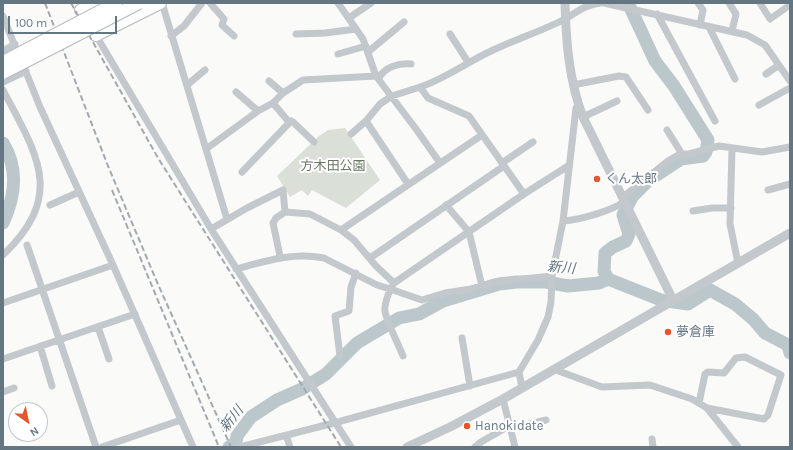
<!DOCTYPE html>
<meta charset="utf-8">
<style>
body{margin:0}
#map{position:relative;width:793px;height:450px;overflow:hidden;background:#fafaf8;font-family:Karla,sans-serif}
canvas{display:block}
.frame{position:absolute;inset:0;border:4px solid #657683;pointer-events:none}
.north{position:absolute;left:8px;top:402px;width:40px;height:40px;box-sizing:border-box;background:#fff;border:1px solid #c1c8cd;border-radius:50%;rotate:147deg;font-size:11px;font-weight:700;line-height:16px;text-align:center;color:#657683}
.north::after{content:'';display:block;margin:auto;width:14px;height:18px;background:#e4572e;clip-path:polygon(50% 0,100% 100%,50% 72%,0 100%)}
.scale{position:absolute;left:8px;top:16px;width:109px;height:18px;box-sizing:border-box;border:2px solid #657683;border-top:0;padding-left:5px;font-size:12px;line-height:14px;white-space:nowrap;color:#657683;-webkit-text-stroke:3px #fff;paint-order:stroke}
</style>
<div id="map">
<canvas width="793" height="450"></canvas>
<div class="frame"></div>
<div class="north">N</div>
<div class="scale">100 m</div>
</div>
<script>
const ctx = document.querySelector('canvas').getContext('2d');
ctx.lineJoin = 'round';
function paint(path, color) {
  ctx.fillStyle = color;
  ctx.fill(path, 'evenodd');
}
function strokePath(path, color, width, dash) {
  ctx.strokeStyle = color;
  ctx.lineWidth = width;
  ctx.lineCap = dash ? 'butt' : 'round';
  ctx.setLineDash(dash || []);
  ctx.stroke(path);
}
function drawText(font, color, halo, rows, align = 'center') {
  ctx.font = font + ' Karla,"Noto Sans JP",sans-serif';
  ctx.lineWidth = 4;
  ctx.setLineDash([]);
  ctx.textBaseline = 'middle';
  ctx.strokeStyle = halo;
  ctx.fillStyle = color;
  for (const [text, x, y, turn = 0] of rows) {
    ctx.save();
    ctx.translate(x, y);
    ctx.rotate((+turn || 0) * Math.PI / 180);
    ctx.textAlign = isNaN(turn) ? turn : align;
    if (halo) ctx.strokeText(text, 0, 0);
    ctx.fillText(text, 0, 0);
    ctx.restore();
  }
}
paint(new Path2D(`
 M345,128L380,180L346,208L312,190L308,196L302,190L290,197L277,176L319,136L328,130Z`), '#dadfd7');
strokePath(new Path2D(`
 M3,143C19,169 15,197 3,223
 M608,279L604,271L605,253L613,247L626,241L629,234L623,215L632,197L649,180L681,159L703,156L706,152L708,140L674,86L655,61L629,5
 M608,279L661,300L688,304L710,290L735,304L753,319L765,333L788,345L790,353
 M229,447L236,442L237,436L251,417L277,400L302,389L326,374L357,343L399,318L419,314L443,301L499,284L517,282H546L568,286L599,283L608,279`), '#bbc7cb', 13);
const trunk = new Path2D(`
 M81,10L95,3
 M96,35L160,3`);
strokePath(trunk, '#b4b9bd', 14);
strokePath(new Path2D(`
 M162,3L227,219
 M210,3L224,19L222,25L234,36
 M338,3L363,39L376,76
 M604,3L747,35L765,45L790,81
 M698,3L703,10L700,25
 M729,3L736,14L732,31
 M760,3L770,19L790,5
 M657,14L715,121
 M3,16L16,49
 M349,18L371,3
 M709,27L735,79
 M94,32L211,229L351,447
 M296,34L325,33L356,29
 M450,34L468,62
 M171,36L184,26L202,3
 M3,51L15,44
 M368,52L404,22
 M338,54L366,46
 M24,67L40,107L113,265L193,447
 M766,74L779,65
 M379,78C385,67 398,63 411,64
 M269,81L283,93
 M3,82L26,71
 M187,85L205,70
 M573,85L619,76L626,77L648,110
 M420,87C444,79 466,63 489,52C513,40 540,32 565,19C577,12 586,4 601,3
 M3,90C37,155 66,195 3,255
 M236,92L258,111
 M273,103L288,121L293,122L314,142
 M759,105L790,88
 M583,117L617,101
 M366,121L408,184
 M667,130L682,154
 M351,134L366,121L380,104L392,96L420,87L428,98L469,116L524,194
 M206,149L258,111L273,103L283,93L303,80L376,76L416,129L440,163
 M732,149L730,224L738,263
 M502,163L533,142
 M242,172L291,121
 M768,190L790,184
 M623,197L668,161L680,154H689L719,146L762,152L790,147
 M50,205L79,192
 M446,205L469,232L482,286
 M693,211L712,208H731
 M563,221C579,220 612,211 625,201
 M211,229L247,208L283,190L285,212
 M341,230L482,135
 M27,245L96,447
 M280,256L273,223L276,218L285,212L310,214L341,230L354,240L376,266L394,283
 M370,258L504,166
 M236,269C266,261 293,252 324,258L377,285L390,289L394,283L524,194L568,166
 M3,303L113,265
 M98,327L109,359
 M462,338L470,386
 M40,346L52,386
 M340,356L335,316L349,311L351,287L356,273
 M403,356C399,345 386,321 385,311C384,304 388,296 390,289L422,300L445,293L471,289L494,282L552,276
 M3,359L135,314
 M553,369L602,387L650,385L692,399L707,408L738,447
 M522,388L519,372L538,340L548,317L551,302L552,276L563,221L576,108L579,106
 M3,392L14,388
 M503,399L515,447
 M699,403L705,374L708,372L724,373L736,358L745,357L781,375L768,415L764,419L707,408
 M510,429L546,420
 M286,435L290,447
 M652,439L653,447
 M102,447L181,420
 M240,447L334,423L519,372
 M475,447L481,442L509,426`), '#c3c8cc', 7);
strokePath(new Path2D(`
 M565,3C566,41 569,81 583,117L673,300
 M407,447L450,427L503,399L790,233`), '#c3c8cc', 9);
strokePath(trunk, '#fff', 12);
strokePath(new Path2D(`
 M45,3L108,166L157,282L231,447
 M71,3L158,158L341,447
 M112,190L219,447`), '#a2aab0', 2, [6, 3]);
const trunkBridge = new Path2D(`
 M3,62L116,3
 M3,73L139,3`);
strokePath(trunkBridge, '#b4b9bd', 14, []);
strokePath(trunkBridge, '#fff', 12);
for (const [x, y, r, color] of [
 [597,179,4,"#e4572e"],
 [668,332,4,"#e4572e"],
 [467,426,4,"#e4572e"]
]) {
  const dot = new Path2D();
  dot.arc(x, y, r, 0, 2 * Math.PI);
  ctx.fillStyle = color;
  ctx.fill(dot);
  strokePath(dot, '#fff', 1.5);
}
drawText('13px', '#687a64', '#fff', [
 ["方木田公園",333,166]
]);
drawText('13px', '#657683', '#fff', [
 ["くん太郎",605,179],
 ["夢倉庫",676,332],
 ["Hanokidate",475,426]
], 'left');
drawText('italic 14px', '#60757c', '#fff', [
 ["新川",561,268,5],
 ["新川",232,419,-51]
]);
</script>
